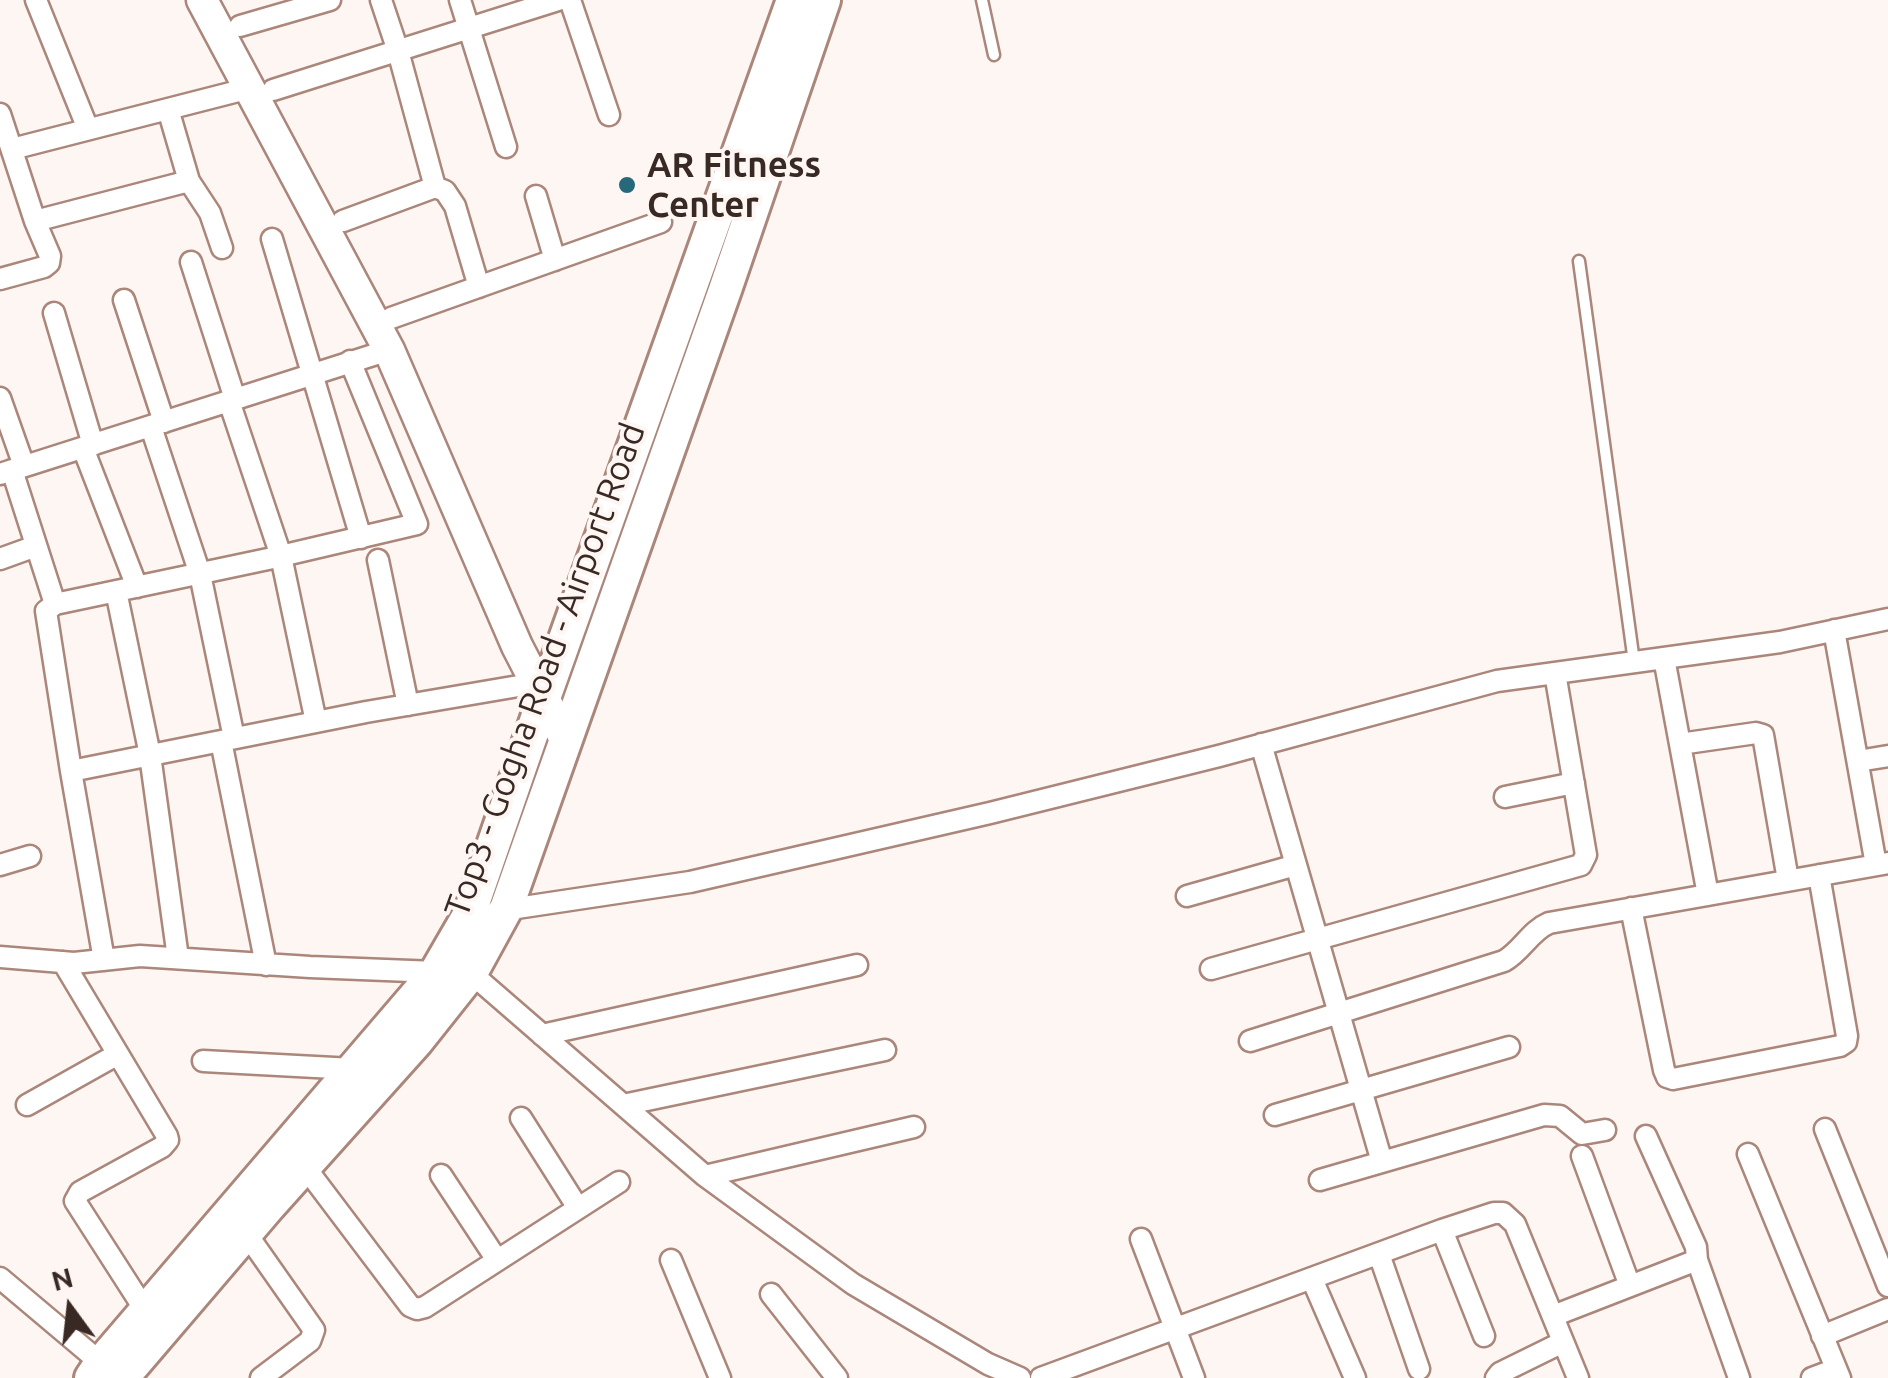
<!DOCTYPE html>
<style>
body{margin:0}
#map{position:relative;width:1888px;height:1378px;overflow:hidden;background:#fef6f3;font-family:Ubuntu,sans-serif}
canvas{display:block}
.north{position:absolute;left:20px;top:1258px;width:100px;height:100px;-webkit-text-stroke:8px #fef6f3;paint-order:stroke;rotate:345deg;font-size:28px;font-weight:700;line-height:40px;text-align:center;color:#382924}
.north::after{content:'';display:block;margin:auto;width:35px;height:45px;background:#382924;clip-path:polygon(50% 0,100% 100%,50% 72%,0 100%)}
</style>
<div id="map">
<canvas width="1888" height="1378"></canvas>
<div class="north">N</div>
</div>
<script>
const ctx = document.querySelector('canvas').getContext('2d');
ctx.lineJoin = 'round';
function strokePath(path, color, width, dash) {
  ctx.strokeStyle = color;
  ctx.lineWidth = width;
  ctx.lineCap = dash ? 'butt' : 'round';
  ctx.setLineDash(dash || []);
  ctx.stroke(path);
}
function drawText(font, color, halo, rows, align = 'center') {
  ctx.font = font + ' Ubuntu,sans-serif';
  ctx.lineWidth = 8;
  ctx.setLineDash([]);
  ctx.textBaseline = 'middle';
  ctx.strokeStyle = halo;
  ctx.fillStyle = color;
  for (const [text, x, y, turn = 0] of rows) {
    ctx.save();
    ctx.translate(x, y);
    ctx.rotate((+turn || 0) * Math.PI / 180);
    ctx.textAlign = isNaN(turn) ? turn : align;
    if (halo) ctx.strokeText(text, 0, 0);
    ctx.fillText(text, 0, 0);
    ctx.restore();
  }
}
const lane = new Path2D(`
 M982,0L994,55
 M1579,261L1634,662`);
const street = new Path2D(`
 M36,0L88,129
 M460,0L506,147
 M570,0L609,115
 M240,26L330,0
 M273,90L558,0
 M0,114L35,221L50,256L49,263L44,267L0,279
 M12,149L168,109
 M189,181L210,213L222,248
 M435,187L445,191L455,206L479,287
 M536,196L555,260
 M35,221L189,181L168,109L250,88
 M343,221L435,187L398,51L381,0
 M272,239L361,538
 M191,262L235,399
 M124,300L164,422
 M54,313L93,445
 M391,318L661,222
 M0,398L24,466
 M229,401L281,556L316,722
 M151,427L200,574L234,738
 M83,448L137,587
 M12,470L55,604
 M0,474L389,350
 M0,559L36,546
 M378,560L408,705
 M116,591L150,755L178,958
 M1834,630L1876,865
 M1664,658L1708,895
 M221,741L266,965
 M1261,744L1382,1162
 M1680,744L1756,733L1763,735L1788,880
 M1858,761L1888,756
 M71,771L366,712L536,683
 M1505,797L1574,783
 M0,865L30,856
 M1187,896L1296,865
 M1631,908L1664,1070L1667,1077L1673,1079L1840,1046L1846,1042L1847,1036L1819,875
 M497,911L690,882L990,813L1219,756L1497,681L1780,642L1888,619
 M0,957L74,963L140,956L310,967L436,972
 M104,960L71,771L46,611L55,604L268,559L417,524L350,361
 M63,962L167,1136L168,1140L162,1147L80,1192L75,1201L145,1310
 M464,967L705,1176L853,1284L988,1364L1020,1378
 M1211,969L1581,865L1586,855L1555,673
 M542,1035L857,965
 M1250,1041L1504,961C1522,951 1530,931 1549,923L1888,863
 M203,1061L353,1069
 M27,1105L118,1054
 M623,1105L885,1050
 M1275,1115L1509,1047
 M521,1118L578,1208
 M1825,1129L1888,1286
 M1646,1136L1696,1247L1697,1260
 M1748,1154L1840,1378
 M1582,1156L1630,1286
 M305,1167L410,1306L417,1309L425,1307L619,1182
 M441,1175L497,1260
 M705,1176L914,1127
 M1320,1180L1544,1115L1560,1116L1582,1134L1605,1130
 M1442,1230L1484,1336
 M246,1233L314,1330L310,1341L261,1378
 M1141,1239L1194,1378
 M1379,1254L1419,1369
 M671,1260L720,1378
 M0,1278L101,1363
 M1312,1279L1355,1378
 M771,1294L837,1378
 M1553,1316L1697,1260L1739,1378
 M1822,1336L1888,1309
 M1041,1378L1442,1230L1494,1213H1503L1515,1224L1578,1378
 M1496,1378L1500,1373L1563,1342
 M1812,1378L1836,1369`);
const secondary = new Path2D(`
 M202,0L389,350L517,646L566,741`);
const primary = new Path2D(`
 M91,1378L101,1363L436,972L469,915L544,698L793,0
 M122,1378L269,1206L417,1041L471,973L506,909L725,290L824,0`);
strokePath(lane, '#ab867a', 15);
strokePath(street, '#ab867a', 25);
strokePath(secondary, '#ab867a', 35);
strokePath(primary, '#ab867a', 38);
strokePath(lane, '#fff', 10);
strokePath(street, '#fff', 20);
strokePath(secondary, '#fff', 30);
strokePath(primary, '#fff', 32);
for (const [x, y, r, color] of [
 [627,185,10,"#26697b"]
]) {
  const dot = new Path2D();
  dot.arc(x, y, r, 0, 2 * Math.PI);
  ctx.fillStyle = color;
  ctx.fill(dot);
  strokePath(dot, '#fef6f3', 4);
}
drawText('bold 35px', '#382924', '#fef6f3', [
 ["AR Fitness",647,165],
 ["Center",647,205]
], 'left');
drawText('35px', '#382924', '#fef6f3', [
 ["Top3 - Gogha Road - Airport Road",545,670,-70]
]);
</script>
